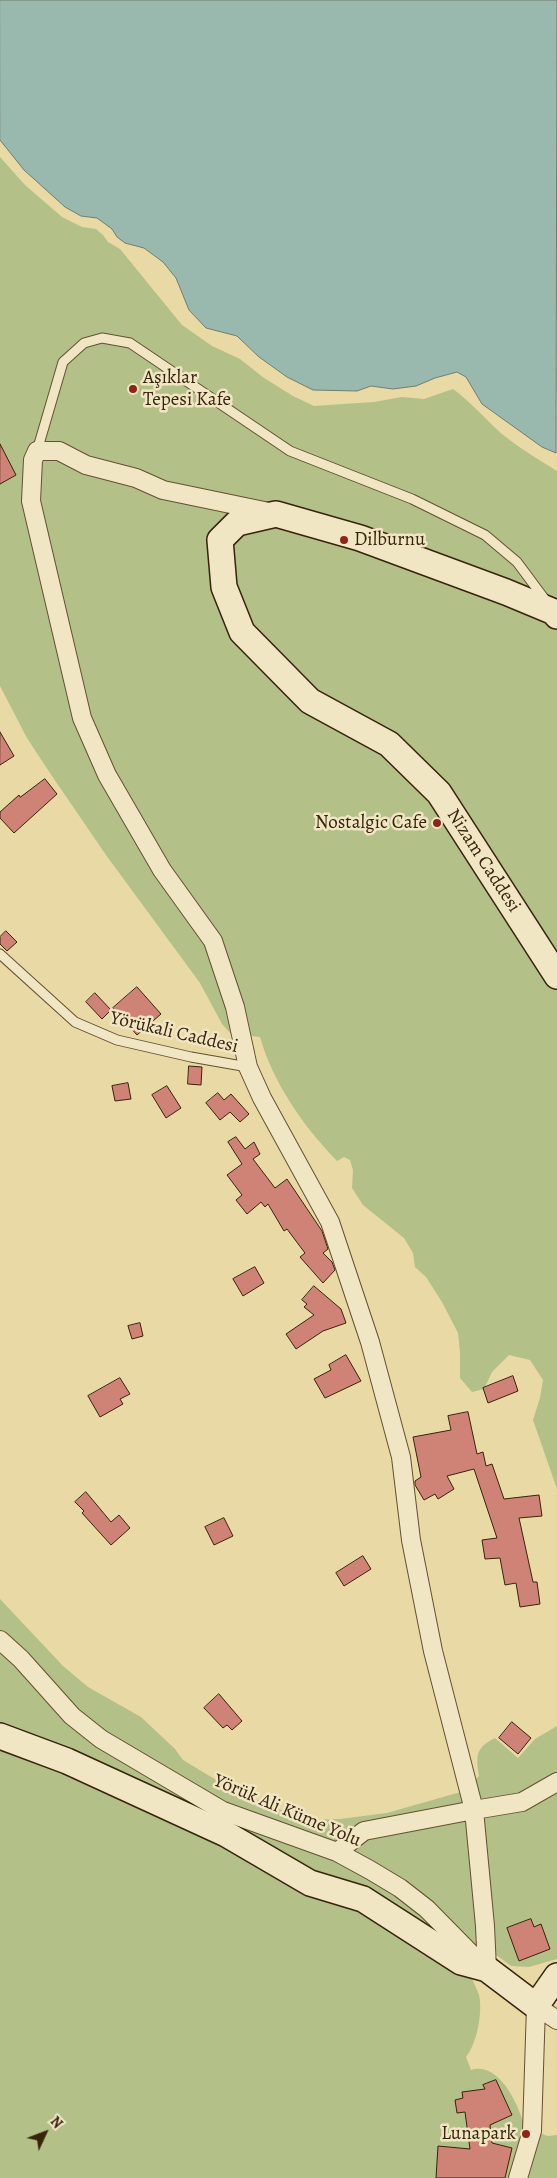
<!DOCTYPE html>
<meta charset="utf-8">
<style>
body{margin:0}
#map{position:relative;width:557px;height:2178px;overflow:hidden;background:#e8d9a5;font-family:Alegreya,serif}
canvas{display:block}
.north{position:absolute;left:20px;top:2108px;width:50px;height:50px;-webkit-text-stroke:4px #f0e6c4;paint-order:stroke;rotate:47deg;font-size:14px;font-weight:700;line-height:20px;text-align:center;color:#38230b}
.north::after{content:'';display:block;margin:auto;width:18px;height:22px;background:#38230b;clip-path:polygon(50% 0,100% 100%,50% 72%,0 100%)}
</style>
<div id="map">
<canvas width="557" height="2178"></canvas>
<div class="north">N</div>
</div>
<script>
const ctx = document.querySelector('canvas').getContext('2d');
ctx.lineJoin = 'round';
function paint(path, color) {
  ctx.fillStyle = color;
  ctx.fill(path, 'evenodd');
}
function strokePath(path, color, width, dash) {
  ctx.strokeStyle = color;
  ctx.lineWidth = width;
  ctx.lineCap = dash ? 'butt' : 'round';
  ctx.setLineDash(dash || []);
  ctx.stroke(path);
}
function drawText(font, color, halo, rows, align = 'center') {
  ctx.font = font + ' Alegreya,serif';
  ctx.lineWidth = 5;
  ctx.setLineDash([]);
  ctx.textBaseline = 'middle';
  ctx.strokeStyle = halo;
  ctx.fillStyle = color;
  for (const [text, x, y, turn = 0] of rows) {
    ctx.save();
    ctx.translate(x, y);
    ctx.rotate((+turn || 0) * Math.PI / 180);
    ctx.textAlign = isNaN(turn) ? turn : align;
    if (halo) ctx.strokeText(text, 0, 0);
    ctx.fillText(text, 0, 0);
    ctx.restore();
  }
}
paint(new Path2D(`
 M0,157L25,185L62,217L82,227L96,229L103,235L108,242L120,249L182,325L212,346L240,359L264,378L293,396L314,406L374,402L402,397L424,399L453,389C471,402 485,419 502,434C519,448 538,459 557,471V1489L533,1420L540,1398L543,1380L530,1360L509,1355L492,1372L484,1389L472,1392L460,1378V1352L458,1333L442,1302L426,1277L415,1267L413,1253L404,1238L363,1205L352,1188L353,1170L350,1160L344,1157L337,1161C304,1127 273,1083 260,1037L231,1034L222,1024L200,983L106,855L52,776L27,738L0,686Z
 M0,1599L63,1666L88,1687L141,1717L175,1749L183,1760L213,1778L265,1804L309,1820L340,1819L387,1813L464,1791L479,1776C476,1756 475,1748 495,1738L518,1758L535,1739L557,1726V1959L529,1967L511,1966L487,1948L471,1976C473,1982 477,1989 479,1995C483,2011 477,2044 466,2057L471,2070C500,2061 519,2106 525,2128L548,2136L557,2135V2178H0Z`), '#b3c088');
const water = new Path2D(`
 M0,0H557L556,453L542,447L482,404L466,377L457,372L435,378L416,386L393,389L371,386L357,391L313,390L287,377L259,357L237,336L206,328L189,310L176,278L163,262L144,248L125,243L117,237L112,229L97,218L81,216L65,207L24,170L0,140Z`);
paint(water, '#99b9af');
strokePath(water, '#727d6d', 1);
const building = new Path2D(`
 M0,444L16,475L0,484Z
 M0,732L14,756L0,765Z
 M45,779L57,794L14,833L0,818V812L19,795L20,797Z
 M6,931L17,942L7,951L0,944V937Z
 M137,987L161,1014L137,1035L113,1008Z
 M95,993L111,1010L102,1019L86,1002Z
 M189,1066L202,1067L201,1085L188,1084Z
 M128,1083L131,1099L115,1101L112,1086Z
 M167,1086L181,1108L166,1118L152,1095Z
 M218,1093L224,1100L231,1094L249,1114L240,1122L230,1112L220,1120L206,1103Z
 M236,1137L245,1149L254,1142L260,1154L253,1159L275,1188L287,1179L322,1231L328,1249L323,1253L332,1262L335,1270L323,1283L300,1257L305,1253L287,1229L284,1231L268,1204L265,1207L261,1202L247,1214L236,1200L242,1195L227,1175L242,1164L228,1142Z
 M255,1267L264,1283L243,1296L233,1279Z
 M314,1286L341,1309L346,1323L323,1331L296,1349L286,1334L314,1315L304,1307L307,1304L302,1300Z
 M140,1323L143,1336L132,1339L128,1326Z
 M346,1355L361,1381L325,1398L314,1379L331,1370L329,1365Z
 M513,1376L518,1391L488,1403L483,1388Z
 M120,1378L130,1394L120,1399L123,1404L100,1417L88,1396Z
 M468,1412L477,1454L483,1452L486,1466L492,1464L504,1499L539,1495L542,1516L519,1518L533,1582H537L540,1604L520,1607L516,1583L505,1585L500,1558L485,1559L482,1540L497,1538L474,1469L447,1476L454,1489L438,1499L435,1494L424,1500L415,1485V1481L421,1477L413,1437L451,1430L448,1416Z
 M86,1492L111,1522L119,1515L130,1528L111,1545L82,1513L84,1511L75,1502Z
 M224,1518L233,1536L214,1545L205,1527Z
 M363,1556L371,1569L344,1586L336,1573Z
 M219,1694L242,1721L232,1730L227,1725L223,1728L204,1708Z
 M512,1722L531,1738L518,1754L499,1738Z
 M531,1919L534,1927L541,1924L550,1949L519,1961L507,1928Z
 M496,2080L512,2115L490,2125L492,2143L512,2148L505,2178H436L438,2146L470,2149L465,2112L457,2113L455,2100L463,2098L462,2092L485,2089L483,2085Z`);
paint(building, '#ce8376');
strokePath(building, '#38230b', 1);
const lane = new Path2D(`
 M37,451L63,362L84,343L102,338L130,343L290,451L412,499L485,535L517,562L546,601
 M0,954L75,1022L117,1040L191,1057L248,1067`);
const street = new Path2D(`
 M269,512L163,490L136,478L86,465L59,451H37L33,460L31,501L82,718L107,775L162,870L213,941L235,1007L248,1067L262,1098L330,1222L370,1342L401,1457L411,1540L433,1651L474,1810L364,1831L337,1852
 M0,1640L21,1659L72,1716L101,1739L223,1811L337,1852L370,1870L400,1888L427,1909L485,1968
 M487,1969L485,1926L474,1810L522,1802L557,1782
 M536,2006L557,2020
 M518,2178L532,2131L536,2006`);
const secondary = new Path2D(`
 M557,616L554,612L506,592L360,538L276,514L237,523L220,540L224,587L242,632L310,701L389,744L439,793L557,976
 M0,1736L67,1761L226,1834L310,1883L363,1899L461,1962L487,1969L536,2006L557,1976`);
strokePath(lane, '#645032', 11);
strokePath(street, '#645032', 20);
strokePath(secondary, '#38230b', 28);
strokePath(lane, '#f0e6c4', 9);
strokePath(street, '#f0e6c4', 18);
strokePath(secondary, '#f0e6c4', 25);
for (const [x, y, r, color] of [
 [133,389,5,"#8f2418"],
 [344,540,5,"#8f2418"],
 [437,823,5,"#8f2418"],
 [526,2134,5,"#8f2418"]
]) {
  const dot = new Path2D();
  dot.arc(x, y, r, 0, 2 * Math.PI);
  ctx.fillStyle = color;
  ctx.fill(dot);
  strokePath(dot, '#f0e6c4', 2);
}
drawText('19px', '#38230b', '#f0e6c4', [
 ["Aşıklar",143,378],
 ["Tepesi Kafe",143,400],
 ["Dilburnu",354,540],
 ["Nostalgic Cafe",427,823,"right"],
 ["Lunapark",516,2134,"right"]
], 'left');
drawText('19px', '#38230b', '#f0e6c4', [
 ["Nizam Caddesi",483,861,57],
 ["Yörükali Caddesi",174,1033,13],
 ["Yörük Ali Küme Yolu",287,1811,23]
]);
</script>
